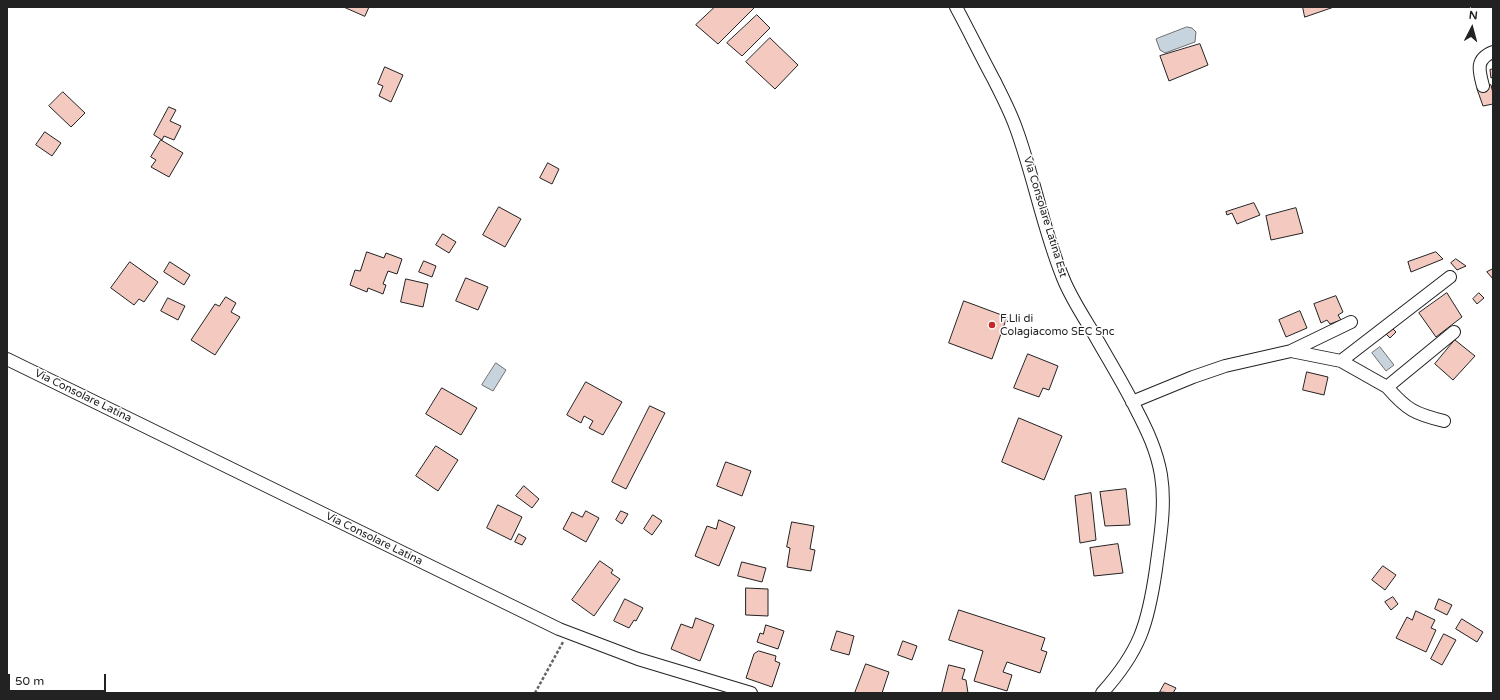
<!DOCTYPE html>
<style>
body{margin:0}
#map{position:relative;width:1500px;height:700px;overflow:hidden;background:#fff;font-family:"Varela Round",sans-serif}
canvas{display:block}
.frame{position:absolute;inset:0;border:8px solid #222;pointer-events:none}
.north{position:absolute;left:1452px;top:8px;width:40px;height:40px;-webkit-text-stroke:3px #fff;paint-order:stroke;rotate:6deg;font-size:11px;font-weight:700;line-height:16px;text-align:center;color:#222}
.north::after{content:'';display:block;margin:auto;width:14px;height:18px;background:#222;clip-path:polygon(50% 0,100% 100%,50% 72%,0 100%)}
.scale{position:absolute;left:8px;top:674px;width:98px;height:18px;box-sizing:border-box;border:2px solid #222;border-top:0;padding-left:5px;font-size:12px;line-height:14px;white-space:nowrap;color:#222;-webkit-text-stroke:3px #fff;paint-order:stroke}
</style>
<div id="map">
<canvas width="1500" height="700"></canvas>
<div class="frame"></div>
<div class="north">N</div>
<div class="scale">50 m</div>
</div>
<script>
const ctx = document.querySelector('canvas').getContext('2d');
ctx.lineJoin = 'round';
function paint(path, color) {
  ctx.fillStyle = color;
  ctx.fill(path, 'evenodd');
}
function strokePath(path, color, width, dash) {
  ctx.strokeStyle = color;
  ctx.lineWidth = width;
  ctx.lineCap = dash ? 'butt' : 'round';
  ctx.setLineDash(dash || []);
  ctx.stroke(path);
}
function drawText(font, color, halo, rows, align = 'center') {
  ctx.font = font + ' "Varela Round",sans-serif';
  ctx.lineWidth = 3;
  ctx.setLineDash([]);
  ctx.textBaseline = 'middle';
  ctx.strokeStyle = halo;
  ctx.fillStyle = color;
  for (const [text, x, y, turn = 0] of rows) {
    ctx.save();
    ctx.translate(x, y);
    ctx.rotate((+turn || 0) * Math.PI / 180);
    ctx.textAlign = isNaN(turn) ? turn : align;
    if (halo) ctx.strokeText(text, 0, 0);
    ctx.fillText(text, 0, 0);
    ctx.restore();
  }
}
const water = new Path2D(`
 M1187,27L1192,28L1196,32L1195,42L1165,53L1160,50L1156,39L1158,38Z
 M1380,347L1394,365L1386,371L1372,353Z
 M496,363L506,370L493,391L482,385Z`);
paint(water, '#c7d3dd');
strokePath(water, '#6f6f6f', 1);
const building = new Path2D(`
 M344,7H369L365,16Z
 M715,7H755L718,44L696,25Z
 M1303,7H1334L1305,17Z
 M757,15L770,28L742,56L727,43Z
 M770,38L798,65L775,89L746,62Z
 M1200,44L1208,65L1169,81L1160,56Z
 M385,67L403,75L391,102L379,96L383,86L378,84Z
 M1493,69V77L1491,78L1490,70Z
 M1491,85L1493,93V104L1483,106L1477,89Z
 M63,92L85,113L71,127L49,106Z
 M169,107L176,110L170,121L181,126L174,140L164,136L162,140L154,135Z
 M45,132L61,143L52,156L36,145Z
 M161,140L183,153L169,177L151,167L156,160L151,157Z
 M548,163L559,169L552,184L540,178Z
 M1254,203L1260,215L1237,224L1232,213L1227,215L1226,212Z
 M499,207L521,219L505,247L483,235Z
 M1296,208L1303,233L1271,240L1266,216Z
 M443,234L456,242L449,253L436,245Z
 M367,252L384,258L386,253L402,259L397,274L388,271L383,284L386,285L383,294L368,288L367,292L350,285L355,270L360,271Z
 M1436,252L1443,259L1411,272L1408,262Z
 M1456,259L1466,266L1457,270L1451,263Z
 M424,261L436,266L432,277L419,272Z
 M130,262L158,282L144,302L139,299L134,305L111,288Z
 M170,262L190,275L184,285L164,272Z
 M1493,269V279L1487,272Z
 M466,278L488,287L478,310L456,301Z
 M406,279L428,284L423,307L401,302Z
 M1447,293L1462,317L1436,337L1419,313Z
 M1479,293L1484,298L1477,304L1473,299Z
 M1336,296L1343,312L1338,315L1341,320L1330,324L1327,320L1321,323L1314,304Z
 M226,297L236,303L231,312L240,317L215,355L191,340L215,304L219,306Z
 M168,298L185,306L178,320L161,311Z
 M964,301L1007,317L992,359L949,343Z
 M1300,311L1307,328L1286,337L1279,320Z
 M1391,327L1396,332L1390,338L1385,333Z
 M1455,340L1475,356L1453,380L1435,364Z
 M1028,354L1058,366L1049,390L1043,388L1039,397L1014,388Z
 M1307,372L1328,377L1324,395L1303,390Z
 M586,382L622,402L603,435L589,428L593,421L584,416L581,423L567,415Z
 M442,388L477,408L461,435L426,414Z
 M650,406L665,413L626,489L612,482Z
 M1019,418L1062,436L1044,480L1002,462Z
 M436,446L458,460L438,491L416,476Z
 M726,462L751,471L742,496L717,486Z
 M524,486L539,499L532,508L516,496Z
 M1126,489L1130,525L1105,526L1100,492Z
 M1091,493L1096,540L1080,543L1075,496Z
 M498,505L522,517L511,540L487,528Z
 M586,511L599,518L586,542L563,529L572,512L582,517Z
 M621,511L628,514L622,524L616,520Z
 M653,515L662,521L652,535L644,529Z
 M719,520L735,527L719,566L695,556L707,526L716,529Z
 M792,522L814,526L810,549L815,550L811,571L787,567L790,548L787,547Z
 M519,534L526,538L522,545L515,542Z
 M1118,544L1123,573L1094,576L1090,548Z
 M600,561L613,570L611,573L620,579L594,616L572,600Z
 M742,562L766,568L762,582L738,576Z
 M1383,566L1396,575L1385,590L1372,580Z
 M746,588L768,589V616L746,615Z
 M1393,597L1398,604L1391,610L1385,602Z
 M625,599L643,608L636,621L634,620L629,628L614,621Z
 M1439,599L1452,605L1447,615L1435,609Z
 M959,610L1045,638L1041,650L1047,652L1040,673L1007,662L1003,672L1012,675L1007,691L974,681L983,651L949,640Z
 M1416,611L1435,620L1431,628L1436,630L1426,652L1396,638L1407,617L1412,620Z
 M696,618L714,625L700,661L671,649L681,624L692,628Z
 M1462,619L1483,632L1477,642L1456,629Z
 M766,625L784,631L778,649L757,642L760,633L763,634Z
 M837,631L854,636L849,655L831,650Z
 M1444,634L1456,640L1442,665L1431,659Z
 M903,641L917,646L912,660L898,655Z
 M759,651L776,656L775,661L780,663L772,687L746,678L754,654Z
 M866,664L889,672L882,693H855Z
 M949,665L965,669L962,679L966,680L968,693H942Z
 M1165,683L1176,688L1173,693L1160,692Z`);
paint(building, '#f3c9c0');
strokePath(building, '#222', 1);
const street = new Path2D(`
 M956,7C969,31 981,56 994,80C1002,96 1010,111 1016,128C1034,177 1043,229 1063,278C1071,298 1083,316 1094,334C1108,359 1123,383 1136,409C1147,430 1157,451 1161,475C1166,506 1160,538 1156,569C1148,624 1140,651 1102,693
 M1483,86C1479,71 1475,59 1493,52
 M1291,351L1351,322
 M7,359L559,629L638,659L751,693
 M1341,361L1450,277
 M1387,387C1407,410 1415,414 1444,421
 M1132,402L1193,377L1225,366L1291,351L1341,361L1387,387L1454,332`);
strokePath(street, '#222', 14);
strokePath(new Path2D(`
 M535,693L563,642`), '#646464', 2.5, [3, 2]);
strokePath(street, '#fff', 12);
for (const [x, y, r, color] of [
 [992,325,4,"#c62828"]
]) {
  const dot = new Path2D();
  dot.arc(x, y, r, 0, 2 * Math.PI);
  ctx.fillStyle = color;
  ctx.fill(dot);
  strokePath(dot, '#fff', 1.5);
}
drawText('11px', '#222', '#fff', [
 ["Via Consolare Latina Est",1045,217,73],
 ["Via Consolare Latina",83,396,26],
 ["Via Consolare Latina",374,539,26]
]);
drawText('11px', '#222', '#fff', [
 ["F.Lli di",1000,319],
 ["Colagiacomo SEC Snc",1000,332]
], 'left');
</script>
